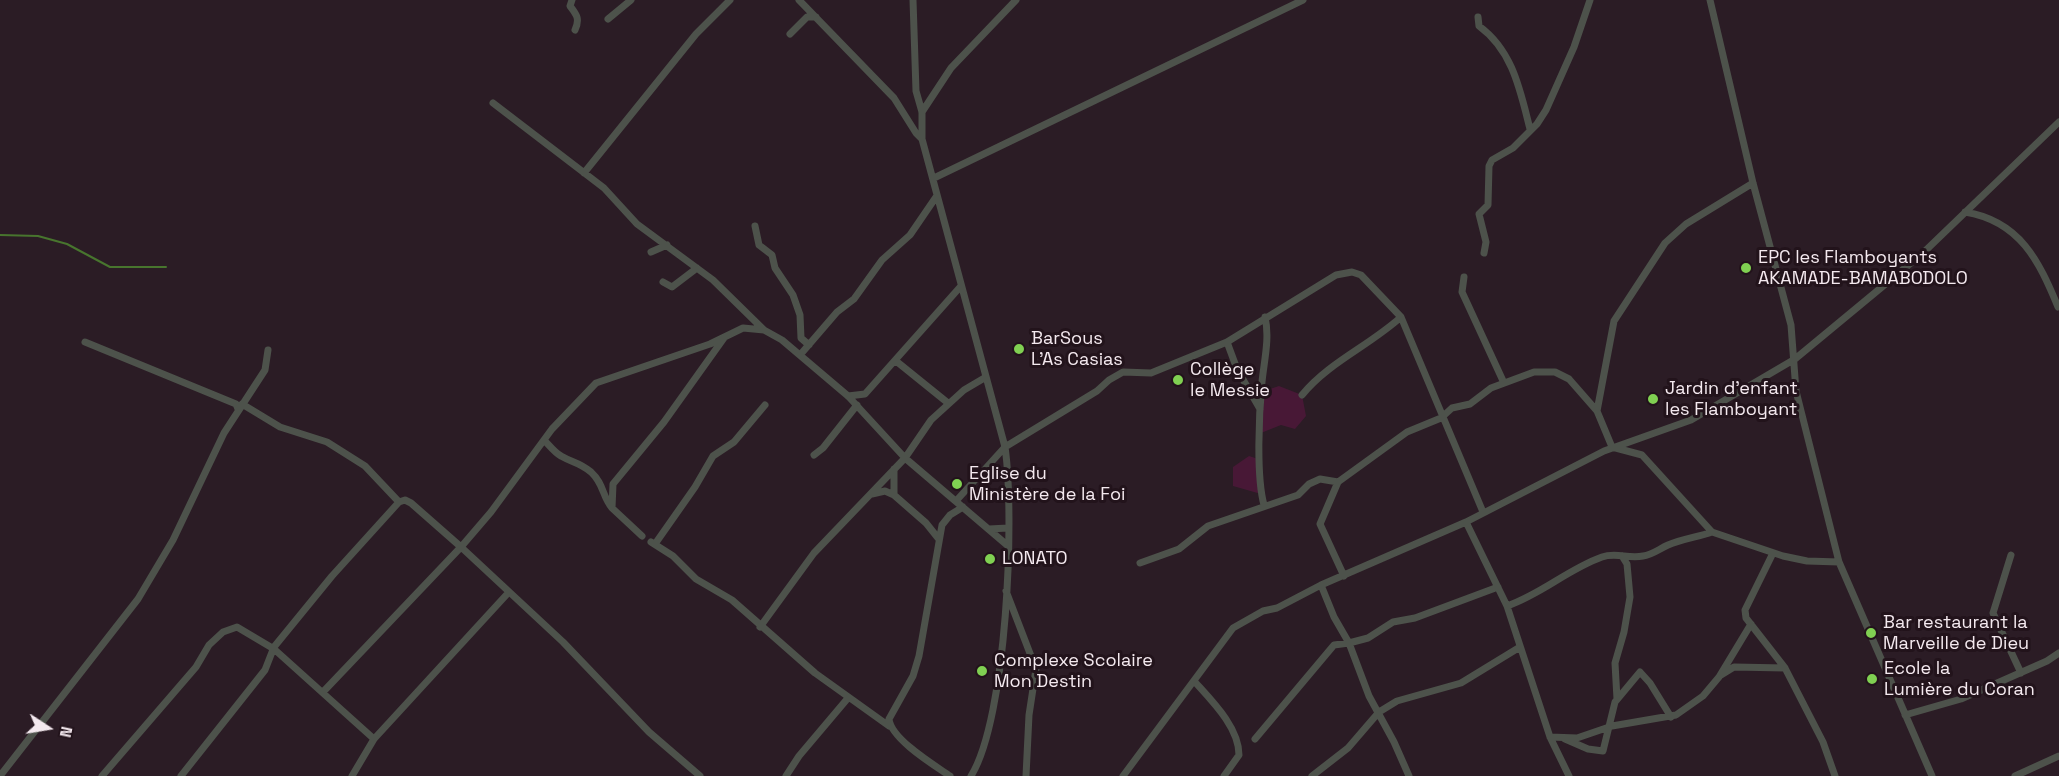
<!DOCTYPE html>
<meta charset="utf-8">
<style>
body{margin:0}
#map{position:relative;width:2059px;height:776px;overflow:hidden;background:#2b1c25;font-family:"Space Grotesk",sans-serif}
canvas{display:block}
.north{position:absolute;left:18px;top:698px;width:60px;height:60px;-webkit-text-stroke:4px #22131b;paint-order:stroke;rotate:102deg;font-size:16px;font-weight:700;line-height:24px;text-align:center;color:#f4e9ef}
.north::after{content:'';display:block;margin:auto;width:21px;height:27px;background:#f4e9ef;clip-path:polygon(50% 0,100% 100%,50% 72%,0 100%)}
</style>
<div id="map">
<canvas width="2059" height="776"></canvas>
<div class="north">N</div>
</div>
<script>
const ctx = document.querySelector('canvas').getContext('2d');
ctx.lineJoin = 'round';
function paint(path, color) {
  ctx.fillStyle = color;
  ctx.fill(path, 'evenodd');
}
function strokePath(path, color, width, dash) {
  ctx.strokeStyle = color;
  ctx.lineWidth = width;
  ctx.lineCap = dash ? 'butt' : 'round';
  ctx.setLineDash(dash || []);
  ctx.stroke(path);
}
function drawText(font, color, halo, rows, align = 'center') {
  ctx.font = font + ' "Space Grotesk",sans-serif';
  ctx.lineWidth = 6;
  ctx.setLineDash([]);
  ctx.textBaseline = 'middle';
  ctx.strokeStyle = halo;
  ctx.fillStyle = color;
  for (const [text, x, y, turn = 0] of rows) {
    ctx.save();
    ctx.translate(x, y);
    ctx.rotate((+turn || 0) * Math.PI / 180);
    ctx.textAlign = isNaN(turn) ? turn : align;
    if (halo) ctx.strokeText(text, 0, 0);
    ctx.fillText(text, 0, 0);
    ctx.restore();
  }
}
paint(new Path2D(`
 M1279,386L1302,395L1306,416L1295,429L1281,425L1261,433V392Z
 M1249,456L1261,460V494L1233,486V467Z`), '#481836');
strokePath(new Path2D(`
 M0,235L38,236L67,244L110,267H166`), '#48752e', 2);
strokePath(new Path2D(`
 M572,0L570,6C577,15 580,19 575,30
 M799,0L894,98L916,133L922,139
 M913,0L916,91L922,112V139L1005,447C1015,516 1007,718 971,776
 M1710,0L1753,183L1791,325L1796,391L1839,562L1932,776
 M1478,17L1479,26C1513,51 1520,90 1530,129
 M608,19L631,0
 M790,34L807,17H816
 M493,103L604,188L637,224L713,280L764,330
 M922,112L951,68L1016,0
 M584,173L696,34L730,0
 M934,178L1303,0
 M1753,183L1686,224L1665,243L1614,321L1597,411L1612,447L1642,455L1712,532L1783,556L1807,561L1839,562
 M1965,212C2020,221 2039,261 2058,307
 M755,226L759,245L772,255L775,268L793,295L800,315L801,338L809,345
 M651,252L667,245
 M1484,253L1486,242L1479,214L1488,205L1489,166L1492,160L1513,148L1537,124L1546,110L1574,47L1590,0
 M1464,277L1462,292L1504,383
 M663,282L672,287L697,268
 M85,342L236,404L238,409
 M1227,342L1237,369L1260,409
 M800,355L837,312L854,299L882,260L910,235L936,197
 M896,361L948,403
 M1302,395C1329,362 1369,346 1401,317
 M848,396L865,394L961,286
 M242,404L280,427L327,442L365,466L399,502
 M544,440C549,445 555,453 561,456C573,463 579,462 591,472C604,484 602,496 612,508
 M814,455L823,448L857,405
 M894,469V495L926,523L938,538
 M1338,482L1320,524L1344,576
 M872,494L885,491L894,495
 M956,501L1005,447L1097,391L1109,380L1123,372L1151,373L1227,342L1336,275L1352,272L1361,275L1401,317L1483,512
 M1264,505C1256,476 1259,413 1262,382C1264,361 1270,338 1265,317
 M1466,522L1507,606L1550,737L1569,776
 M989,529L1008,528
 M642,536L612,508L613,484L664,422L724,338
 M651,542L673,556L696,579L732,600L815,673L889,726
 M655,544L695,487L713,456L734,442L765,405
 M1773,553L1745,610L1746,618L1785,668L1823,742L1835,776
 M2011,555L1993,613L2021,673
 M1140,563L1179,549L1208,526L1298,495L1309,484L1320,479L1338,482L1407,432L1441,418L1452,408L1470,404L1491,388L1534,372H1555L1569,379L1597,411
 M1321,585L1334,617L1349,643L1368,638L1393,622L1415,618L1498,587
 M1006,591L1036,669L1029,715L1026,776
 M1507,606C1542,594 1568,569 1602,557C1616,552 1628,559 1643,556C1652,555 1659,549 1668,545C1682,539 1698,537 1712,532
 M760,627L814,553L905,458L931,420L964,390L986,377
 M1721,675L1734,667L1785,668
 M1194,681C1211,700 1239,727 1239,755L1224,776
 M323,692L461,547L563,642L649,732L700,776
 M1617,699L1615,663L1624,632L1630,597L1627,564L1622,556
 M1905,715L1961,699L2047,661L2059,653
 M1550,737L1577,738L1612,726L1676,715L1703,696L1719,677L1751,624
 M374,739L509,592
 M1255,739L1334,645L1349,643L1369,696L1394,742L1409,776
 M1565,739L1588,749L1603,751L1615,702L1640,672L1650,683L1671,717
 M0,776L138,599L173,540L224,433L265,370L268,350
 M102,776L196,667L209,645L223,632L237,627L274,649L374,739L352,776
 M181,776L265,670L274,647L332,576L399,502L405,500L411,503L461,547L491,512L552,429L596,383L710,344L743,328L764,330L782,340L848,396L905,458L1007,545
 M786,776L799,756L848,698
 M950,776C934,765 891,739 889,719L913,676L919,656L942,525L950,515L963,507
 M1123,776L1233,628L1263,611L1277,608L1321,585L1466,522L1604,451L1691,420L1795,359L1923,253L2059,122
 M1312,776L1348,748L1379,712L1397,701L1461,683L1520,647
 M2015,776L2059,756`), '#4d524b', 7);
for (const [x, y, r, color] of [
 [1746,268,6,"#80d052"],
 [1019,349,6,"#80d052"],
 [1178,380,6,"#80d052"],
 [1653,399,6,"#80d052"],
 [957,484,6,"#80d052"],
 [990,559,6,"#80d052"],
 [1871,633,6,"#80d052"],
 [982,671,6,"#80d052"],
 [1872,679,6,"#80d052"]
]) {
  const dot = new Path2D();
  dot.arc(x, y, r, 0, 2 * Math.PI);
  ctx.fillStyle = color;
  ctx.fill(dot);
  strokePath(dot, '#22131b', 2);
}
drawText('18px', '#f4e9ef', '#22131b', [
 ["EPC les Flamboyants",1758,258],
 ["AKAMADE-BAMABODOLO",1758,279],
 ["BarSous",1031,339],
 ["L'As Casias",1031,360],
 ["Collège",1190,370],
 ["le Messie",1190,391],
 ["Jardin d'enfant",1665,389],
 ["les Flamboyant",1665,410],
 ["Eglise du",969,474],
 ["Ministère de la Foi",969,495],
 ["LONATO",1002,559],
 ["Bar restaurant la",1883,623],
 ["Marveille de Dieu",1883,644],
 ["Complexe Scolaire",994,661],
 ["Mon Destin",994,682],
 ["Ecole la",1884,669],
 ["Lumière du Coran",1884,690]
], 'left');
</script>
